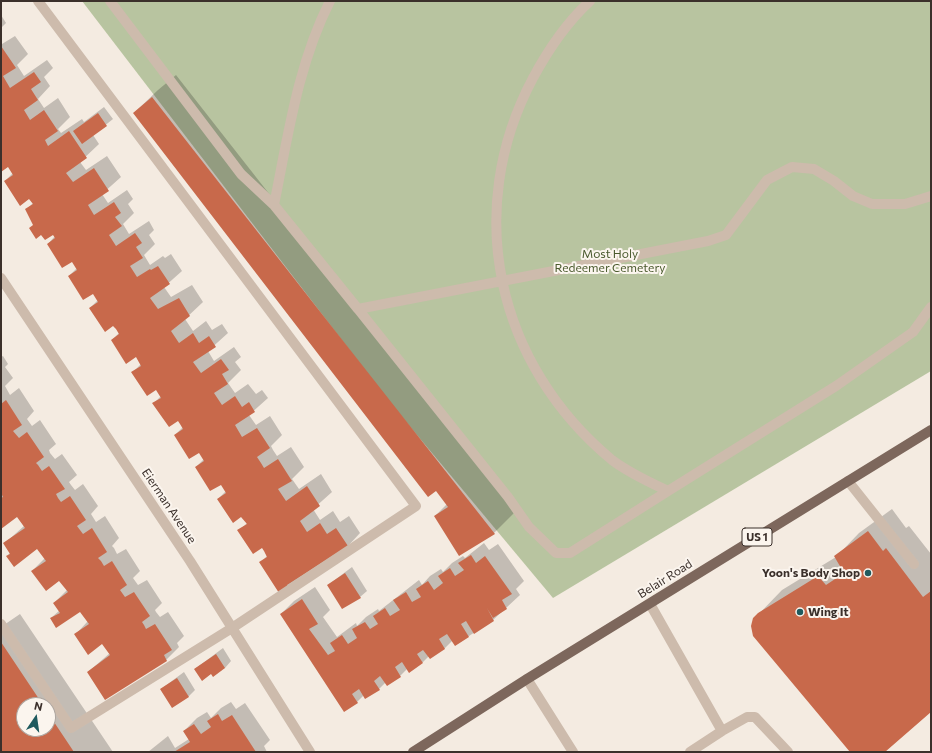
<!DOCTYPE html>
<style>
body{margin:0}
#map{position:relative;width:932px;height:753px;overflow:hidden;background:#f4ebe1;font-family:Commissioner,sans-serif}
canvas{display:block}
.frame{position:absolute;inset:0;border:2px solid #3b302b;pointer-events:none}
.north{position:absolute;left:16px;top:697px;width:40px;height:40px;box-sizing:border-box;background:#fbf5ee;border:1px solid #aea6a0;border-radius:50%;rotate:13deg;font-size:11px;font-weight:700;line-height:16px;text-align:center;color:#3b302b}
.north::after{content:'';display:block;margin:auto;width:14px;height:18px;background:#1f5a5e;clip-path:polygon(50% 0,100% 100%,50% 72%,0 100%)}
</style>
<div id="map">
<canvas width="932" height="753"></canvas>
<div class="frame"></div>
<div class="north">N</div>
</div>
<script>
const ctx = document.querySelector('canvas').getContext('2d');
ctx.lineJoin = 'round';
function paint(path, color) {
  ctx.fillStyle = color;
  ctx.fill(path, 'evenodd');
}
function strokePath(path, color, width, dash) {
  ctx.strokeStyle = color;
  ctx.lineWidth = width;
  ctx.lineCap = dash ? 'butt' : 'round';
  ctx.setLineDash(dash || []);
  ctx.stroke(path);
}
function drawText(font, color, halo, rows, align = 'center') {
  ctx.font = font + ' Commissioner,sans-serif';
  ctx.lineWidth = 4;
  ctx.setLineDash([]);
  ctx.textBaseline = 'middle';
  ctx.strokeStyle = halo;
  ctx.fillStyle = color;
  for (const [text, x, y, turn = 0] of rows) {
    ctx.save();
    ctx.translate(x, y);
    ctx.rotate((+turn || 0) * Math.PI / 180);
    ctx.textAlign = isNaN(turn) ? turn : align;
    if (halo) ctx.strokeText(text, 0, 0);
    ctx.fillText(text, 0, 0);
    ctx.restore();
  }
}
paint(new Path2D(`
 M82,1H931V371L553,598L387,399Z`), '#b8c4a0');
paint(new Path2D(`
 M1,15L6,23L1,28Z
 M15,36L28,54L17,65L24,76L47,60L53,68L44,77L50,86L38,99L44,108L58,98L70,117L58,129L61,133L82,119L84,122L104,107L113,119L93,135L99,144L80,162L86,170L107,156L121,177L102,194L108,203L127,190L133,199L128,204L134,213L123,224L129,234L149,221L154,230L149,235L155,244L144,255L150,265L163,256L165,258L171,254L182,271L164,287L171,297L192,285L203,302L185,319L193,331L206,321L212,330L222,324L228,333L208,351L214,361L234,347L241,357L235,362L241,370L228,383L235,393L248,384L256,394L262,390L268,398L249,415L256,425L270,416L282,435L271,446L273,450L277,456L291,447L304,467L292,479L299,489L321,474L332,492L313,509L320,520L333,511L340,522L349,516L360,533L348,546L287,586L261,562L268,555L262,547L239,531L247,523L242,515L218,499L226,491L221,483L196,467L204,459L199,451L175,435L183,427L178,420L154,403L161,396L156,389L133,372L141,364L136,356L112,340L119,333L114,325L90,308L98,300L93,293L69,276L77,268L72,261L48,244L55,236L53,234L34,224L26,210L33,203L30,198L5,181L13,173L9,166L1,171V43L2,44Z
 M176,75L517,510L494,533L459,555L435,516L447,504L134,113L158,90Z
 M3,356L8,364L5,367L13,378L5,386L10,395L19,388L34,411L27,419L32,426L40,420L56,444L49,450L50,453L55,459L62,454L77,475L69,482L71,485L75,490L83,484L98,506L91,514L96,522L105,516L119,538L112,546L114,548L117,554L126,549L140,571L133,578L138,585L147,580L162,603L155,610L156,612L160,617L168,612L184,636L177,643L179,647L166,660L88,672L110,653L102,643L75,635L88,621L80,611L51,618L60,610L54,603L67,590L60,579L32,571L45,558L38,548L7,556L11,552L5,543L24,526L17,516L1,527V496L3,494L1,492V357Z
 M892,509L906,528L909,526L931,554V710L884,752H851L754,619L782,590L836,557L859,533Z
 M484,543L489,550L498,544L524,581L516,589L520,595L493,620L469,636L456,645L453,640L444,649L429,656L423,662L407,669L400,676L386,682L379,689L364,695L357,702L281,614L294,601L315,587L330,610L323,617L337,637L356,623L357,626L366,617L378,609L379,611L419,580L422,585L430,576L441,569L443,572L452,563L463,556L465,558Z
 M352,567L367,591L360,597L328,585Z
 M20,614L113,752H1V627ZM24,705H48V729H24Z
 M223,648L231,661L225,668L212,673L195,669Z
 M184,672L195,690L188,697L161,689Z
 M231,702L236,709L245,703L270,740L264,746L267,752H148L168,736L175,748L189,739L184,731L197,718L207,712L211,718L221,708Z`), '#0003');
paint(new Path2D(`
 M1,46L16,68L3,76L10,88L34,72L41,82L31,89L38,100L24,110L30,120L44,110L58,131L45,140L48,146L69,131L87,158L66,173L73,182L94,168L109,191L88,205L94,215L114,202L121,213L115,217L122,226L109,235L116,246L135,233L142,243L136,247L143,258L130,266L137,277L150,269L151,270L158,266L170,284L150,298L158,309L179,298L190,316L171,331L179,343L193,333L199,343L209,336L216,347L193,362L201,373L221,359L229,370L222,374L228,384L214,393L222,405L235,396L242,407L249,402L255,412L235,425L242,437L257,428L270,448L257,457L261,463L264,468L278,459L292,481L278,489L286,501L307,486L320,506L300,521L307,532L320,523L327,534L336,528L348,546L287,585L288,587L279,593L259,562L267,557L264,551L262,548L253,554L237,530L247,524L241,517L233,523L217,499L226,493L221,485L210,491L195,467L204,461L199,453L189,459L174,435L183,429L180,424L178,421L169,427L152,403L161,398L156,390L147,396L131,372L141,366L136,357L126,364L111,340L119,334L116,329L113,326L105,332L89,308L98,302L93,294L83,300L68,276L77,270L72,262L62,268L47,244L55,238L53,235L45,240L41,235L36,239L29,228L33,225L25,209L33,204L29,199L20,206L4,181L13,175L8,167L1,172Z
 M152,97L318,309L495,534L459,556L434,516L448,507L436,491L428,497L133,113Z
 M98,113L107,126L82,144L73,131Z
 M6,400L22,425L13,431L19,438L27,432L44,457L36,463L38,465L42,471L49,466L65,489L56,494L58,498L61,502L70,496L86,520L77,526L83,534L92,528L107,552L98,558L101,561L104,566L112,561L127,585L120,590L125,597L134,592L150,616L142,622L144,625L146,629L155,624L172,650L164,655L167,661L105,700L87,672L110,655L102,644L88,655L74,634L89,624L80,612L56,628L50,618L60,613L53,603L68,592L59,581L46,591L31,571L46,561L37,549L14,567L6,556L10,554L3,543L25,528L17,517L1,529V498L3,497L1,493V404Z
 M868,531L883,551L886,548L923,597L931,591V712L885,752H850L753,636L751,626L753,618L758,613L818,576L826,585L844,573L834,556Z
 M471,555L476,563L485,556L512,594L502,600L507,609L493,618L487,608L494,621L474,634L466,621L461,624L469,637L455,646L447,634L439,639L445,649L430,659L423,650L417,654L423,663L409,673L402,662L395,667L401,677L387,686L380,676L374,681L380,690L365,699L359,689L352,694L358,703L344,712L280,614L302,599L318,624L309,629L328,655L335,651L330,643L342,635L348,644L357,638L352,629L365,622L370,629L378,624L373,616L385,608L390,616L400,610L393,600L406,592L412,602L421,597L416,589L428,581L434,590L443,583L438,576L450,568L455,576L464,570L458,563Z
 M345,573L361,598L342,609L327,585Z
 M1,642L43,705H24V729H48V713L74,752H1Z
 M216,654L225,668L213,677L211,674L202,681L194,669Z
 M177,678L189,697L172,708L160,689Z
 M218,714L222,721L232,715L256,752H174L190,742L183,731L194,724L201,734L211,727L207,721Z`), '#c8694b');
strokePath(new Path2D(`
 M110,1L241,174L274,205
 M330,1C298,64 288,136 274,205L358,309L708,241L726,235L767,180L792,167L814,169L834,181L853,196L872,204H905L931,196
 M590,1C566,23 548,50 533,78C462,211 497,365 612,460C629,473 649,482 668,491L836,386L913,332L931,307
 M1,278L190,561L310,752
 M358,309L508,497L529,527L556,553H570L668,491
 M848,481L914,564
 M650,604L722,731L690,752
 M1,624L71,728L232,628L416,506L38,1
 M527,679L573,752
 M722,731L747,717H755L788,752`), '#cdbbac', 10);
strokePath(new Path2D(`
 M413,752L527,679L931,430`), '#7d675c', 10);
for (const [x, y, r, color] of [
 [868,573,4,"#1f5a5e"],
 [800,612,4,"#1f5a5e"]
]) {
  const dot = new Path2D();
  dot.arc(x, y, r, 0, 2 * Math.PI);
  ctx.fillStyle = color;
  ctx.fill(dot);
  strokePath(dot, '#fbf5ee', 1.5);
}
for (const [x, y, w] of [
 [757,537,30]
]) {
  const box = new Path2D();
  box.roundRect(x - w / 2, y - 9, w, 18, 3);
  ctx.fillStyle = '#fbf5ee';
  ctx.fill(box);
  strokePath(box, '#3b302b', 1);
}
drawText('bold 11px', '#3b302b', null, [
 ["US 1",757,537]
]);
drawText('12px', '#4a5a2e', '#fbf5ee', [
 ["Most Holy",610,254],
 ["Redeemer Cemetery",610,268]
]);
drawText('12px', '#3b302b', '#fbf5ee', [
 ["Eierman Avenue",169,506,56],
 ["Belair Road",665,579,-32]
]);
drawText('bold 12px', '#3b302b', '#fbf5ee', [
 ["Yoon's Body Shop",860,573],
 ["Wing It",808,612,"left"]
], 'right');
</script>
